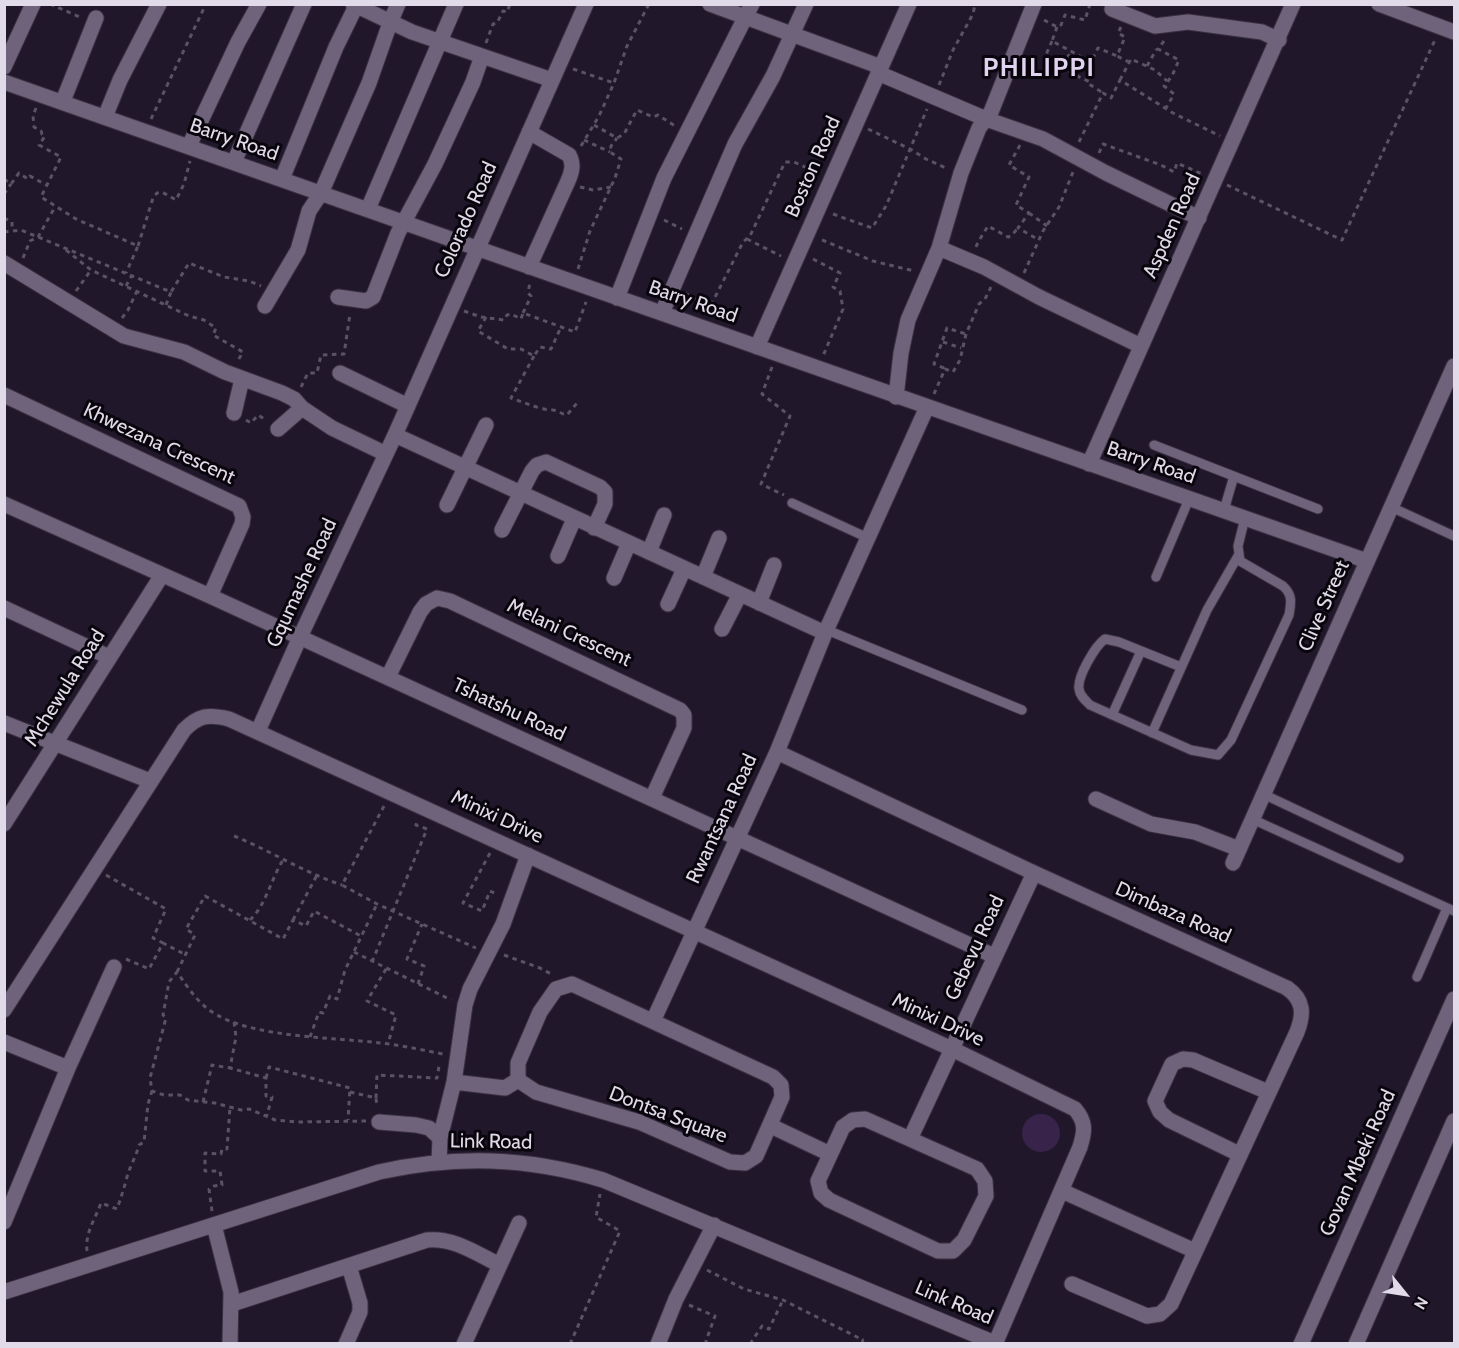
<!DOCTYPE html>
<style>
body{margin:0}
#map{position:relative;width:1459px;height:1348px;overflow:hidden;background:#21172b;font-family:Cabin,sans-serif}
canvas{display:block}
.frame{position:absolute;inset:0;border:6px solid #e1dae8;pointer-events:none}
.north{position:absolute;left:1375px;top:1264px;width:60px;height:60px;-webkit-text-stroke:4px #09050d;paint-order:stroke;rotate:120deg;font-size:16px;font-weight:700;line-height:24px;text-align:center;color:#e1dae8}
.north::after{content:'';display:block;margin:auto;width:21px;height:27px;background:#e1dae8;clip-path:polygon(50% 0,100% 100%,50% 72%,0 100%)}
</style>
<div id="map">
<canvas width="1459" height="1348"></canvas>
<div class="frame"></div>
<div class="north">N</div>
</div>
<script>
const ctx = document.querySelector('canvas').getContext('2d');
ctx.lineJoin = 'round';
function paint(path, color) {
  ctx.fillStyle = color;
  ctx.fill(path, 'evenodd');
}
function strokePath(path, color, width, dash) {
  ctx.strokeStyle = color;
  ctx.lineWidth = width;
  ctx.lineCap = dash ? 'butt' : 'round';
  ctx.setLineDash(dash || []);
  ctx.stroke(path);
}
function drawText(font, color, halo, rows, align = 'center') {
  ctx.font = font + ' Cabin,sans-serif';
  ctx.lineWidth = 6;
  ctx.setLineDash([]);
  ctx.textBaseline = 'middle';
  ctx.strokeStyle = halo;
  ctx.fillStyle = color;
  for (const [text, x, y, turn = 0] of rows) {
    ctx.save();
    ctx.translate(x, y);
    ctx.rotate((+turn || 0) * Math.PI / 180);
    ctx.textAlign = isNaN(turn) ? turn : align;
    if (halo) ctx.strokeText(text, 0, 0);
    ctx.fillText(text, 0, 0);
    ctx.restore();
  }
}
paint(new Path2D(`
 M1022 1133a19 19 0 1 1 38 0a19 19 0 1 1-38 0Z`), '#38234a');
const service = new Path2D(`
 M1154,445L1318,509
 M792,503L868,538
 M1391,507L1454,536
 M1224,510L1234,476
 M1156,577L1189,499
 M827,630L1022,710
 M1181,667L1119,642L1105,639C1095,646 1077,677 1079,689C1080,696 1085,700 1090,705L1191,750L1218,755L1231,740L1289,615C1291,603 1293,595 1283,586L1240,561L1238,546L1245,518
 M1112,715L1141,651
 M1152,733L1207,610L1238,556
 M1263,794L1399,858
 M1252,819L1454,911
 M1417,977L1447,908`);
const minor = new Path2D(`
 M353,4L412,32L552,80
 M710,4L881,67
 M1112,9L1155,26L1188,22L1262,32L1279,40
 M878,73L986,119L1043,139L1106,173L1199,218
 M4,82L1367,561
 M63,101L96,18
 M105,117L120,80L159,4
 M189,146L238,42L259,4
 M234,162L304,4
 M282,179L336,47L357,4
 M368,209L456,4
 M939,248L984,267L1039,297L1141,346
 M4,263L124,336L184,352L225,372L282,393L294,399L302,408L332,428L386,454
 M529,267L568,181C572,172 574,164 569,155L529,132
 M338,297L366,301L373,297L398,233L435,164L473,82L482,56
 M617,298L664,178L752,4
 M265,306L298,250L309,211L321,193L369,83L390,23L398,4
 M662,313L735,144L773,76L806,4
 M757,347L909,4
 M340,373L408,406
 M4,395L239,506L243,517L242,524L210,596
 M896,397L901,353L908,320L939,248L961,173L979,128L991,112L1034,4
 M234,413L242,379
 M278,429L302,408
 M395,435L825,633
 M1089,464L1293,4
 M4,504L210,596L994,956
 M447,505L486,425
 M502,530L532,471L537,465L546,462L600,487L605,492V504L594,528
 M649,552L664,515
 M558,556L574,519
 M703,577L719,538
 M614,578L629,543
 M759,603L774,565
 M668,604L684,569
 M4,608L109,657
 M722,629L740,594
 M388,677L420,612L426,604L437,598L450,601L680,710L684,715V728L652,798
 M4,723L150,781
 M258,731L300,637L395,435L586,4
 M777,752L1034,873L1287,988C1304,1000 1304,1014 1297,1032L1171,1304L1160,1314L1147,1316L1072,1284
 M1096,799L1151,824L1195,832L1239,849
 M4,824L162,575
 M1233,863L1454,366
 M572,984L773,1077L781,1085L782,1097L756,1156L745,1163L730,1162L639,1122L536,1092L518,1080V1063L540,1012L556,989Z
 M4,1010L184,730C199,715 208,714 229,719L952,1049L1075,1109C1086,1122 1085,1131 1080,1147L995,1344
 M653,1021L777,752L825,633L927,407
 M4,1042L68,1068
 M454,1082L505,1088L518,1080
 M865,1119L977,1169L985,1181L986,1196L964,1240L953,1251H938L829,1200L821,1193L818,1181L843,1127L853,1120Z
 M379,1122L416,1125L429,1128L440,1138
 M771,1126L830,1154
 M910,1139L1034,873
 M1239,1154L1169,1120L1160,1112L1155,1101L1172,1064L1183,1059L1193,1060L1268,1092
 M439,1162L440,1138L454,1082L465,1005L470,989L503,924L528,855
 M1062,1191L1195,1251
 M4,1222L68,1068L114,967
 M214,1225L231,1292L230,1344
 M4,1292L379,1172C456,1155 527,1157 603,1180L997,1344
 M232,1304L427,1240C453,1237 477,1254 500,1265
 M346,1344L360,1312V1303L349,1266
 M464,1344L519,1223
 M658,1344L676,1299L714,1225`);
const tertiary = new Path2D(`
 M1379,4L1454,32
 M4,67L33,4`);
const secondary = new Path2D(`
 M1301,1344L1454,999
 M1356,1344L1454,1121`);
strokePath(service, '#3a3242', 11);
strokePath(minor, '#3a3242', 17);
strokePath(tertiary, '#3a3242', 17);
strokePath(secondary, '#3a3242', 17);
strokePath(new Path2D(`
 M50,4L82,18
 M1044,20L1057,27L1061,25L1065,15L1085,20L1090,4
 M1057,27L1052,41L1091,62L1098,48L1117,56
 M1121,27L1118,33L1125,37L1117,56L1129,62
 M1052,41L1045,57L1075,75L1090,82L1089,84L1103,93
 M1164,41L1158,49L1179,60L1172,76L1164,86L1174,94L1166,108
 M486,43L493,24L497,23L503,11L507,12L510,4
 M1063,66L1071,51
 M1147,66L1156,50L1158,49
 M573,69L614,83
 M1120,80L1131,59L1155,70L1167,81
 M939,85L953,50L973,14L975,4
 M36,108L33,116L34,127L41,131L42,134L45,136L39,145L61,157L41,197L76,219L138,246L126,273
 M151,119L206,4
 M594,125L617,138L624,134L637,110L653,117L658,115L675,126
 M868,129L910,149L926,159L948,169
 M584,140L610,152
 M1079,142L1103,93L1111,98L1120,80L1173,113L1220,136
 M1020,145L1009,165L1029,177L1016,205L1029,213L1018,228L1039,240
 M581,146L599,116L614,83L627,46L649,4
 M1099,153L1103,144L1161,165L1174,172L1177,163L1202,174
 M4,179L11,184L19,173L28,179L30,176L46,185
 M1227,185L1342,240L1435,40
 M580,187L593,190L611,187
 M4,194L11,184
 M1029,213L1047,226
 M833,214L872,228L886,206L927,109
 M4,218L12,222V230
 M664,220L682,229
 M4,232L21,230L171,292L189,263L224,277L249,281L261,286
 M747,239L781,256
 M822,240L873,261L914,271
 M138,246L153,198L157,193L162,192L176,200L184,184L190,161
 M976,247L978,242L988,226L1008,237L1011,236L1018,228
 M66,250L91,270L189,316L204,320L216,328L213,335L243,352L237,362
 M23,258L30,241L38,237L55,207
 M813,259L840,273L833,287L840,291L843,309L823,356
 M578,269L590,231L615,178L621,159L610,152L611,146L617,138
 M1024,273L1043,231L1059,207L1073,172
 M126,286L132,275
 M76,291L91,270
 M685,293L709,307
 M166,305L171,292
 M464,311L481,317L504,320L507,315L511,314L521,319L523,313L575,332L586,302
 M523,313L531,296L528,293L530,282
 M707,313L743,242L750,236L785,162H794L818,173
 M486,317L478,331L508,349H521L534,356L540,347L551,349L561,327
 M122,318L128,310L137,291
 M943,342L961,348
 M534,356L511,398C522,402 532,406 544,409C547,410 550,409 553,410C559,411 561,414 567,415L577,403
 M772,367L762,394L790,416L761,484L784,495
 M944,368L934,364L947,328L966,334
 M301,387L308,373H317L321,355L344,354L350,314
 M934,394L945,369L953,372L960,360L966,334L979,304L985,299L991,287
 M246,420L251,423L258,415L266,420
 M384,806L342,885L377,904L476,948
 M234,836C271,851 305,873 342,885
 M490,853L463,903L482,911L490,891L497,894
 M106,875L166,909L153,938L163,943
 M250,920C266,905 271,879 283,860
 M293,920L317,875
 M354,952L451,1000
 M504,955L540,968L553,975
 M126,959L149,969L163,943L186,955
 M372,962L427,829L416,825L417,822
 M386,969L367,1001L396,1015L388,1044
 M177,972L195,935L186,929L205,896L283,939L293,920L306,926L314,911L361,936
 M418,984L424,966L407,959L422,924
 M234,1022L236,1037L230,1068L266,1078V1096L272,1097L267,1115
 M310,1037L319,1012L323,1013L330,996L337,999L345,970L377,904
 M266,1078L269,1067L350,1088L348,1120
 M350,1092L376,1098L377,1107
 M376,1098L377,1075L437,1078L439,1066
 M203,1102L212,1065L230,1068
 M366,1121L298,1122L275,1120L249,1109L241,1110L215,1103L188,1100L180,1095H164L152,1091L150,1078L166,1018L163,1015L169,982L177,972C189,989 199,1005 217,1015C259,1038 332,1037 380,1043C401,1045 422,1050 443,1054
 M212,1211L209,1189L214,1186L222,1185L220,1171H205V1153L221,1154L222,1149H227L230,1107
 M87,1251C85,1232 95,1220 101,1203L117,1209C121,1198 124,1188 127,1177C130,1166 136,1157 139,1145L144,1142L148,1104L152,1091
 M707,1270L744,1289L783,1300L863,1340
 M689,1305L715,1316L706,1341L707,1344
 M570,1344L620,1231L596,1217L600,1194
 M750,1344L762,1326L769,1329L783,1300
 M862,1344L863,1340L869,1344`), '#5b5264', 3, [4.5, 4.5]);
strokePath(service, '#6f637b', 9);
strokePath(minor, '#6f637b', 15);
strokePath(tertiary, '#6f637b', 15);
strokePath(secondary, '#6f637b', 15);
drawText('20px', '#e1dae8', '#09050d', [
 ["Barry Road",234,140,19],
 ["Boston Road",813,167,-66],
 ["Colorado Road",466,220,-66],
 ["Aspden Road",1172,226,-66],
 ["Barry Road",693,302,19],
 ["Khwezana Crescent",159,444,25],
 ["Barry Road",1151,463,19],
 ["Gqumashe Road",302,583,-65],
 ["Clive Street",1324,606,-66],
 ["Melani Crescent",569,633,25],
 ["Mchewula Road",65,688,-58],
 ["Tshatshu Road",509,710,25],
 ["Minixi Drive",497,817,25],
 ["Rwantsana Road",722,819,-65],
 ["Dimbaza Road",1173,913,24],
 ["Gebevu Road",975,948,-65],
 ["Minixi Drive",938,1020,25],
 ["Dontsa Square",668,1115,21],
 ["Link Road",491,1142,1],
 ["Govan Mbeki Road",1358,1163,-66],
 ["Link Road",954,1303,23]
]);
ctx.letterSpacing = '1.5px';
drawText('bold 26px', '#e1d3ef', '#09050d', [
 ["PHILIPPI",1039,68]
]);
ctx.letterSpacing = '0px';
</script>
